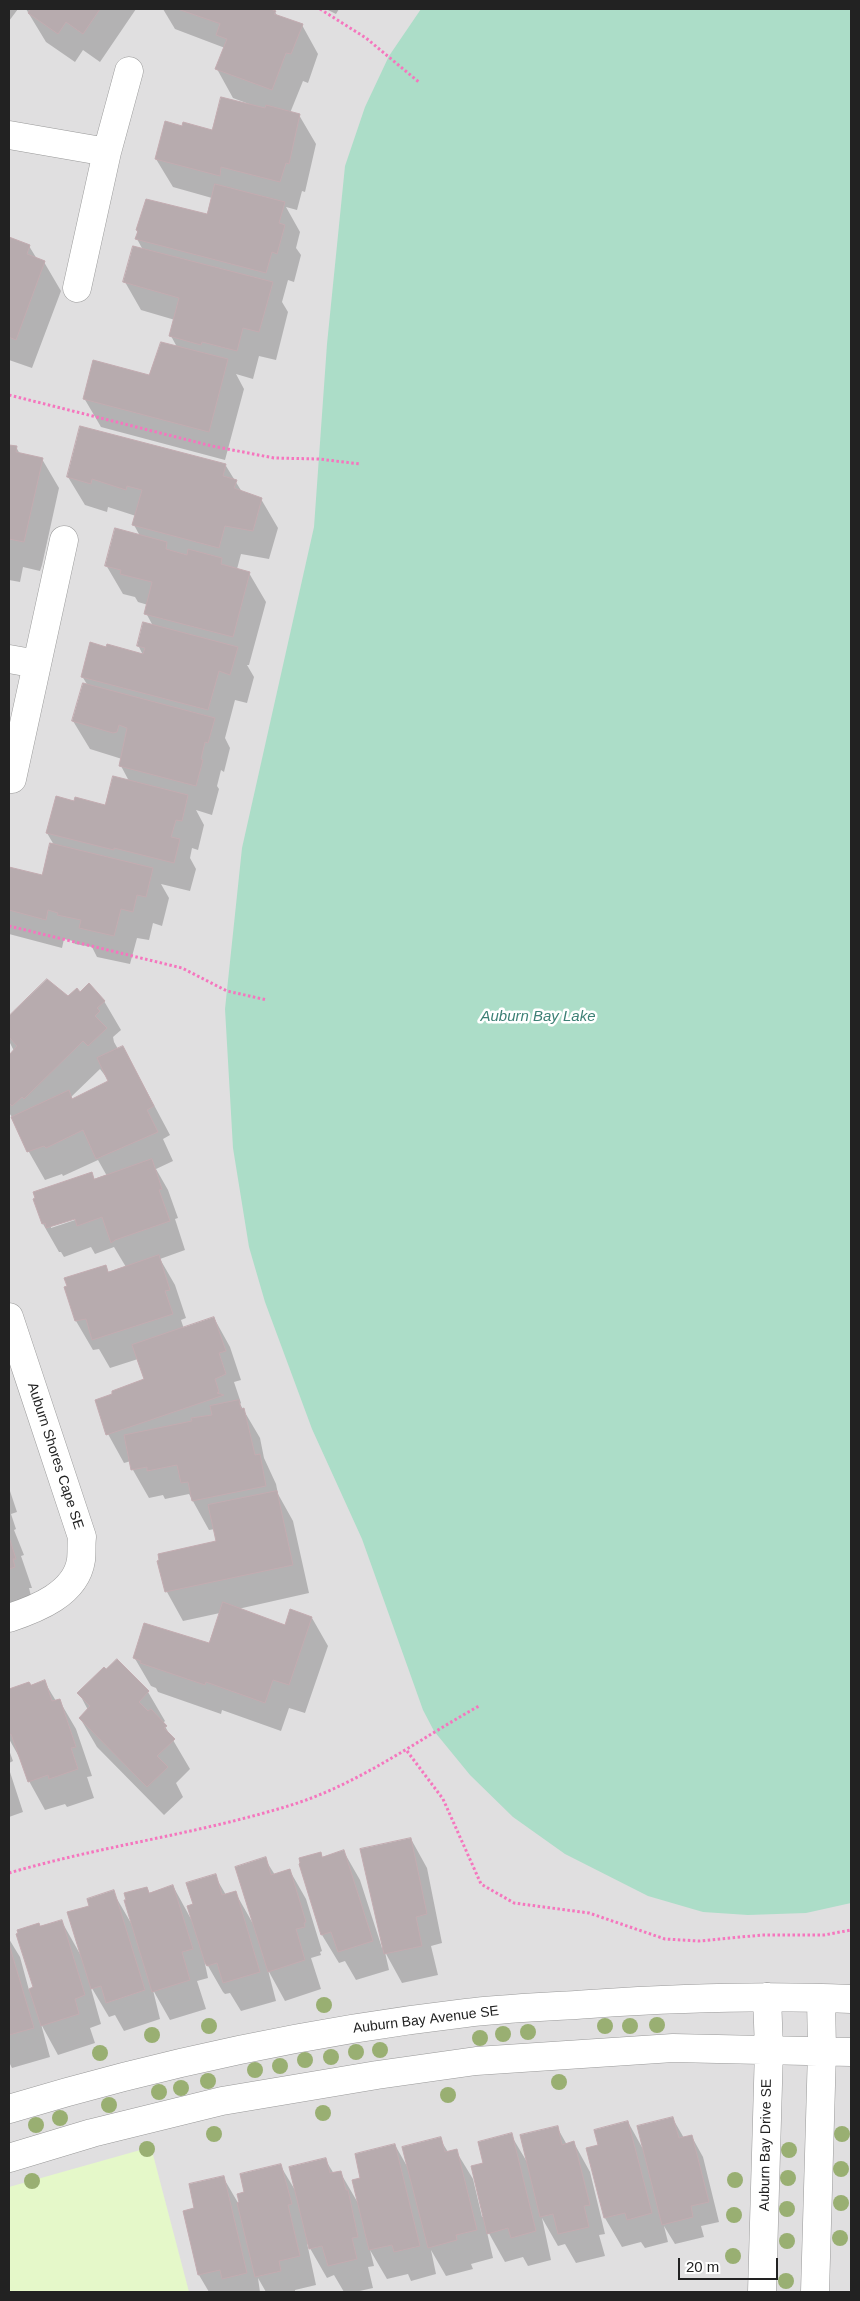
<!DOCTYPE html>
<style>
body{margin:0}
#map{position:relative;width:860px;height:2301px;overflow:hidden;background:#f2e9e9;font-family:Arial,sans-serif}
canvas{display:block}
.frame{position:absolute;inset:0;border:10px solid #222;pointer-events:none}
.scale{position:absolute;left:678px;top:2258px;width:100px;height:22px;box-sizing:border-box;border:2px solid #222;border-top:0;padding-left:6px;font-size:15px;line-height:18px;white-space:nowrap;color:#222;-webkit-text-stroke:4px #fff;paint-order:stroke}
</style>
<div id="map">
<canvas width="860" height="2301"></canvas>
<div class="frame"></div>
<div class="scale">20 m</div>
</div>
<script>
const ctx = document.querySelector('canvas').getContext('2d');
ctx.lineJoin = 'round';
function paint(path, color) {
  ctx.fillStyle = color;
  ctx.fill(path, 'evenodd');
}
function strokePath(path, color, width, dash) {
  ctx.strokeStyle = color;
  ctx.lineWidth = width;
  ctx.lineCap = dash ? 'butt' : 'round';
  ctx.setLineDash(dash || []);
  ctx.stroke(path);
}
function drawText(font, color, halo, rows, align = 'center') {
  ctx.font = font + ' Arial,sans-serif';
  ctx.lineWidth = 5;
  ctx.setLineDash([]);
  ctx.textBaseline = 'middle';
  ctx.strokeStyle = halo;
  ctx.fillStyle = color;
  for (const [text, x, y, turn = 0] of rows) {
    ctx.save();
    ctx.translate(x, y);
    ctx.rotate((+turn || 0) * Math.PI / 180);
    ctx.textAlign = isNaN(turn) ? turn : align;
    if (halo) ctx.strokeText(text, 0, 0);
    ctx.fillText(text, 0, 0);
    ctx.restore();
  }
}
paint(new Path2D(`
 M9,9H851V2292H9Z`), '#e0dfe0');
paint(new Path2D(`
 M151,2147L189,2292H9V2187Z`), '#e5f8c9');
paint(new Path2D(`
 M421,9H851V1903L806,1913L748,1915L703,1912L648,1896L565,1854L513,1817L470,1775L434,1731L423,1710L362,1539L312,1429L265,1302L249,1247L233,1148L225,1009L242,848L314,527L327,344L345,166L365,107L389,56Z`), '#acddc8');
paint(new Path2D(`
 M9,9H18L9,21Z
 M26,9H136L100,62L83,50L75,62L46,42Z
 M163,9H266L275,12L278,17L302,25L318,54L308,83L303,81L290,113L299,115L316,144L305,192L302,191L297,210L286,207L300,232L296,248L301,255L294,282L288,280L282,302L288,312L276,360L259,356L253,379L236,374L244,389L225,460L101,427L84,398L149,376L177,347L171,336L175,320L141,310L125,282L143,250L137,239V230L207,216L212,198L173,187L156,159L183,127L213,131L249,104L233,98L217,69L225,48L175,29Z
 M326,9H339L336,14Z
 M9,238L29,246L37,259L44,262L61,291L32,368L9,360V361Z
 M9,446L16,447L20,454L42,459L59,488L42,565L40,571L23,567L20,582L9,580Z
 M226,466L242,492L261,499L278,528L269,559L241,554L237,569L249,573L266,602L249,665H247L254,677L247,703L235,700L225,738L230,748L224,772L221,770L217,786L219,789L212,815L196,810L204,825L198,850L192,848L190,858L196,869L190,891L161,884L169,898L162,926L153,923L149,940L137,938L130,964L97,957L92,947L75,944L73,941L64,939L62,948L9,934V869L43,876L54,845L47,833L75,802L106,807L129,781L121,766L122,759L90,749L73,721L88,686L82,676L143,655L138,645L153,626L146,613L148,605L138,602L135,597L123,594L106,565L140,536L134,525L136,516L108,507L107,512L85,505L68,477Z
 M47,981L68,998L80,994L104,1001L121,1030L113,1037L114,1042L118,1049L123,1047L170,1135L163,1139L173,1161L156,1169L168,1190L178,1218L175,1219L185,1250L160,1259L175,1285L186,1318L181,1320L184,1329L214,1318L230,1347L241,1380L234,1382L241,1403L240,1404L260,1438L264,1458L276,1484L278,1494L293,1521L309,1593L238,1609L285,1626L312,1618L328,1646L305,1713L289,1708L281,1731L222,1710L221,1714L158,1692L156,1688L151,1686L134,1657L209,1645L220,1613L183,1621L167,1592L159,1562L218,1542L215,1529L209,1530L189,1494L165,1499L163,1495L149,1498L133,1470L131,1461L124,1463L108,1434L114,1395L145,1380L138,1359L110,1368L99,1349L93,1350L76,1321L65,1288L106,1266L109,1273L126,1267L114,1247L95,1254L91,1247L64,1257L61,1252H59L43,1224L35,1200L91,1173L95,1180L107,1176L98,1160L63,1176L62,1174L45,1180L29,1152L13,1118L9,1113V1056L14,1051L9,1041V1018ZM100,1069L110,1082L73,1100L71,1097ZM80,1216L81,1218L51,1228V1226Z
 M9,1488L17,1512L11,1514L16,1529L14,1530L24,1555L21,1556L32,1588H29L31,1596L9,1603Z
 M117,1660L148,1692L165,1721L163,1723L190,1769L176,1783L183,1797L164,1815L97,1747L80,1718L88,1710L79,1693Z
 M44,1681L56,1701L59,1700L76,1729L92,1776L87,1777L94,1798L67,1807L65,1804L45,1810L29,1781L22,1762L9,1739V1690L29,1683L31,1686Z
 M9,1750L13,1761L9,1763Z
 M9,1769L23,1812L9,1817Z
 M411,1839L427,1868L442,1943L431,1946L438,1975L402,1983L385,1952L389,1970L356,1980L345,1961L339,1963L322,1935L320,1853L323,1858L344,1852L360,1880L382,1948H384Z
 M265,1859L275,1875L290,1871L306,1899L322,1951L320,1952L321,1955L311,1958L321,1989L285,2001L268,1970L276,2001L241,2011L230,1993L225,1994L223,1992L204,1959L208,1978L197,1981L206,2009L170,2020L153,1990L160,2019L124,2031L115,2015L109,2017L90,1985L101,2024L90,2028L95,2043L58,2055L41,2024L50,2057L12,2068L9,2062V1939L20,1957L29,1990L34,1988L40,1928L62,1922L80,1954L90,1906L113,1892L131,1923L147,1888L150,1894L173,1886L191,1919L194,1905L215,1876L226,1895L235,1892L252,1922Z
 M673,2119L684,2138L692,2137L703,2157L719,2222L701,2226L704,2237L675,2244L664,2226L668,2242L645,2248L641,2242L622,2247L605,2218L587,2149L599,2146L628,2122L643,2149Z
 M557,2127L567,2145L574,2143L590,2172L605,2234L599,2235L605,2256L576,2263L565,2244L558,2246L542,2218L551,2260L528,2266L523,2257L505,2262L486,2228L493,2258L471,2264L473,2269L446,2276L431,2250L436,2274L411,2281L408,2274L387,2279L370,2250L374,2266L368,2267L373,2288L355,2292H344L334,2275L327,2278L307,2243L316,2285L295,2290V2292H266L258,2278L260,2292H209L199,2275L184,2212L195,2209L223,2177L241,2208L246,2193L280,2165L295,2190L325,2159L334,2174L340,2172L358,2203L362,2179L395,2145L408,2168L440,2139L448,2152L456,2151L473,2179L482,2217H485L484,2164L511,2135L527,2162Z`), '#0003');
const building = new Path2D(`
 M27,9H100L83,34L66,22L58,34L28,13L30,10Z
 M178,9H270L276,11L274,14L303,24L291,54L286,53L272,90L215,69L227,39L216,35L220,24Z
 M221,97L265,108L266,105L300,114L289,164L286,163L280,182L221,167L220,176L155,159L165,121L182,126L183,122L212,130Z
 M215,184L285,202L279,223L285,225L277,254L272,252L266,273L135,239L138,231L136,230L146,199L207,214Z
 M9,237L30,245L27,254L45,261L16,340L9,337Z
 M133,246L273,282L259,332L243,328L237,351L202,342L201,345L169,336L179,298L123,282Z
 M161,342L228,359L209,432L83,399L93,360L149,375Z
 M80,426L226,464L223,476L237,480L234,488L262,498L253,531L225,526L219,548L132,525L142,490L127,486L126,490L92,479L91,484L67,477Z
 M9,445L17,446L16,452L43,458L24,542L9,539Z
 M115,528L167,542L166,549L187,555L188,549L222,558L221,564L250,572L233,637L144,614L152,582L120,574L121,570L105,566Z
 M143,622L238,647L230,675L219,671L208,710L81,677L90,642L106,647L107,644L143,654L145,648L137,646Z
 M83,683L215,718L208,743L205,742L201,759L203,760L196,786L119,766L127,728L119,725L117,732L113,733L72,721Z
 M113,776L188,795L182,821L176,820L171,837L180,839L174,863L114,848V850L46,833L56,796L74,801L75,797L105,805Z
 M50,843L153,868L146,897L137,895L133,912L121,909L114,936L79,928L81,920L57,915L58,913L48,910L46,920L9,910V867L42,875Z
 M47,979L68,996L77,988L80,992L89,983L105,1001L97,1008L100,1011L95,1016L107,1028L88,1046L83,1041L24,1099L22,1097L12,1106L9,1103V1055L17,1046L9,1037V1016Z
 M123,1046L154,1106L147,1110L158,1132L96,1159L83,1130L46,1148L44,1146L27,1152L11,1117L69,1090L72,1099L108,1081L97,1058Z
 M152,1159L162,1189L159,1190L170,1221L115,1240L111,1243L102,1217L77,1226L75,1219L46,1228L45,1223L42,1224L33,1199L35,1198L33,1192L92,1172L94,1179Z
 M159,1255L170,1290L165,1291L173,1314L92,1340L86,1319L75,1321L64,1287L67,1286L64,1278L106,1265L108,1272Z
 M214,1317L226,1351L219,1353L226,1374L215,1379L219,1392L217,1393L224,1395L106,1435L95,1400L112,1394V1391L144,1379L132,1345Z
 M239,1400L241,1409L244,1408L255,1455L260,1454L266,1486L192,1501L188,1482L181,1483L177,1465L147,1471V1467L131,1470L124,1435L192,1421L191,1418L212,1415L210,1406Z
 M277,1491L293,1565L165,1592L157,1561L159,1560L158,1554L216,1541L208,1505Z
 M9,1537L16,1559H13L15,1567L9,1569Z
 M223,1602L285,1625L290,1609L312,1617L289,1685L273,1680L265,1703L206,1682L205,1685L140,1663L141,1661L133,1658L144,1623L209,1643Z
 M117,1659L149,1691L139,1702L148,1711L151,1709L167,1726L164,1728L175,1739L157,1756L168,1767L147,1787L79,1718L90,1706L77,1693L104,1667L106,1669Z
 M45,1680L52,1701L60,1699L76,1747L71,1748L78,1769L49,1779L48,1775L28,1782L11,1734L9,1735V1689L29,1682L31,1685Z
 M411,1838L427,1914L416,1917L422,1946L384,1954L360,1849Z
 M344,1850L373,1941L338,1952L331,1932L321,1935L299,1864L300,1863L299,1858L321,1852L322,1857Z
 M266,1857L271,1875L290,1869L306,1922L304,1923L305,1927L296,1929L305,1960L268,1972L235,1867Z
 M216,1874L222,1895L236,1891L260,1972L223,1983L217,1963L207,1966L205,1963L187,1906L193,1904L186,1883Z
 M173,1885L193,1949L182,1952L190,1980L152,1992L124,1900H126L124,1893L147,1887L149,1893Z
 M114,1890L145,1990L106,2003L101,1986L91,1989L67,1912L89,1906L87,1899Z
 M62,1920L85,1995L75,1999L79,2014L41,2026L29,1989L33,1987L16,1934L18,1933L17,1930L39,1923L40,1926Z
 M9,1944L34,2028L9,2035Z
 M673,2117L679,2138L692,2135L709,2202L691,2206L693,2217L662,2225L637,2126Z
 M628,2121L652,2213L627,2220L625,2213L604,2218L586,2148L598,2145L594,2130Z
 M558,2126L562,2145L574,2141L590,2205L584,2206L589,2227L558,2234L553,2214L540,2217L520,2135Z
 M512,2133L536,2231L511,2238L508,2228L487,2234L471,2166L483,2163L478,2142Z
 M441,2137L445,2152L457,2149L477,2230L456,2235L457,2240L428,2248L402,2147Z
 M395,2144L420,2246L394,2252L392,2245L369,2250L352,2180L360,2178L355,2154Z
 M326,2158L330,2173L341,2171L346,2190H348L358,2237L352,2238L357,2259L328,2266L322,2246L309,2249L289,2167Z
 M281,2164L292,2204L288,2205L300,2256L279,2261L281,2271L255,2277L237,2203L239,2202L237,2194L244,2192L240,2174Z
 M224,2176L247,2273L222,2279L220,2270L198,2275L183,2211L194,2208L189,2184Z`);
paint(building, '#b7abae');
strokePath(building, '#c3acb1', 1);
const minor = new Path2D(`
 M9,135L107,152
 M77,288L107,152L129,71
 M9,659L37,664
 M12,779L64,540
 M9,1317L82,1537C81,1544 82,1552 81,1560C76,1594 36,1609 9,1618
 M9,2109C158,2064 311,2031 466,2013C507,2008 549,2007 590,2004C678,1998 763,1995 851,1999
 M9,2158L92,2133L222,2101L377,2075L476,2061L673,2048L851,2052
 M762,2292L769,2049L767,1997
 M815,2292L822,2051L821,1998`);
strokePath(minor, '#999', 29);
strokePath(new Path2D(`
 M320,9L366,38L420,83
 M9,395L212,446L274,458L319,459L360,464
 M9,926L182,968L227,991L267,1000
 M407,1751L443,1799L481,1884L514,1903L589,1913L665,1939L699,1941L762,1935H824L851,1930
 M9,1873C101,1846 197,1834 288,1806C358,1785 416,1741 479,1706`), '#f576be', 3, [2.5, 2.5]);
strokePath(minor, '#fff', 28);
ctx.fillStyle = '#99af72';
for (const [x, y] of [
 [324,2005],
 [657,2025],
 [209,2026],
 [605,2026],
 [630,2026],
 [528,2032],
 [503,2034],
 [152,2035],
 [480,2038],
 [380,2050],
 [356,2052],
 [100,2053],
 [331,2057],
 [305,2060],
 [280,2066],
 [255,2070],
 [208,2081],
 [559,2082],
 [181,2088],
 [159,2092],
 [448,2095],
 [109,2105],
 [323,2113],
 [60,2118],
 [36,2125],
 [214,2134],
 [842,2134],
 [147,2149],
 [789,2150],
 [841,2169],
 [788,2178],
 [735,2180],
 [32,2181],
 [841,2203],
 [787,2209],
 [734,2215],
 [840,2238],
 [787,2241],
 [733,2256],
 [786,2281]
]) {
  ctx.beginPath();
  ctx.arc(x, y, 8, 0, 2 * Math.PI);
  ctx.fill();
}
drawText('14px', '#222', '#fff', [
 ["Auburn Shores Cape SE",55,1456,72],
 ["Auburn Bay Avenue SE",426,2020,-7],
 ["Auburn Bay Drive SE",766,2145,-89]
]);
drawText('italic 15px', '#3d8075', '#fff', [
 ["Auburn Bay Lake",538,1017]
]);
</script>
